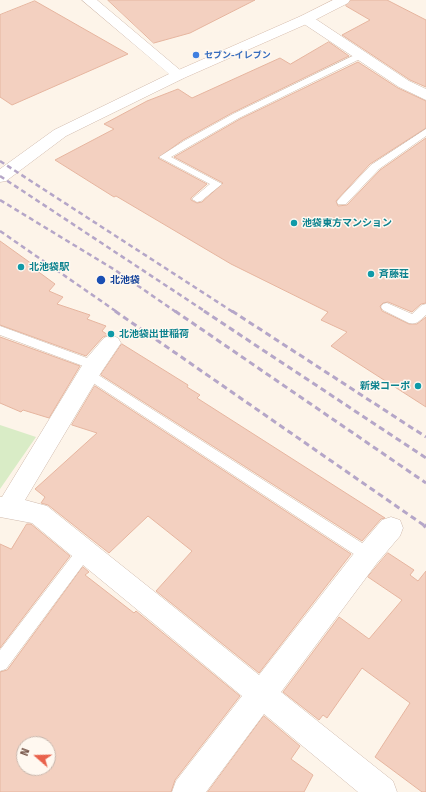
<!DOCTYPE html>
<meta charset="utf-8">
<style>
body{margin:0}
#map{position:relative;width:426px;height:792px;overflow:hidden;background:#fdf4e9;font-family:"Fira Sans",sans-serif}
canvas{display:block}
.north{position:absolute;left:16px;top:736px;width:40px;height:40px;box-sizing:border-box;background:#fff8f0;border:1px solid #c9b8ae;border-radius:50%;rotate:290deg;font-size:11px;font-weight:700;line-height:16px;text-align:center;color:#79584b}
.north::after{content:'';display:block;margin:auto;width:14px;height:18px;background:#e9624c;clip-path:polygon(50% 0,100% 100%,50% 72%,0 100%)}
</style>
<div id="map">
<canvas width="426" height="792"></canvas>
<div class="north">N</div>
</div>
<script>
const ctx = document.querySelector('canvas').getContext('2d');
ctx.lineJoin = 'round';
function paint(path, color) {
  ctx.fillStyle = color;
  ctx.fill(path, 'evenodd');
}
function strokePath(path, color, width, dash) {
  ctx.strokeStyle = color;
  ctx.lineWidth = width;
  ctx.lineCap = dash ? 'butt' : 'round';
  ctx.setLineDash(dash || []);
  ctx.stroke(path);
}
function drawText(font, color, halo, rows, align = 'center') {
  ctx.font = font + ' "Fira Sans","Noto Sans JP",sans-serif';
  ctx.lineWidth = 3;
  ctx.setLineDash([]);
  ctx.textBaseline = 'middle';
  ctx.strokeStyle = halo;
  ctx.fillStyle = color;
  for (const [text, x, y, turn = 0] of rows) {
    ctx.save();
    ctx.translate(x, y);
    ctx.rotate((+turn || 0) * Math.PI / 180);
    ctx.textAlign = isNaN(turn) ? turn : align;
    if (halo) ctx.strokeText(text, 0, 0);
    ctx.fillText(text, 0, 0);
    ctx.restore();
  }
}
paint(new Path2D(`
 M0,425L36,437L0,489Z`), '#d9ecc6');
const building = new Path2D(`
 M108,0H255L190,33L154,43Z
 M351,0H387L426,20V87L410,80L342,35L370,20L346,6Z
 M35,1L128,54L12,105L0,97V15Z
 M329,42L349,56L232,113L183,140L158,158L207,184L191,198V200L197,203L202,202L223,183L174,157L240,119L358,62L398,88L426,101V128L370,164L336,201L338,206L347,205L380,170L426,138V303L421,304L412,312L388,302L383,303L380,306L382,311L409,324H417L426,317V407L331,346L347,332L321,320L328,312L231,264L116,196L114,197L55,160L114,129L104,124L147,101L178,89L192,98L280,58L290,64Z
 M0,241L39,269L36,270L55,284L49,291L63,297L57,304L90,315L87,319L106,326L102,331L108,335L103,337L86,356L0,325Z
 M0,337L80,366L49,418L23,410L21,412L0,403Z
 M122,344L188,385L187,387L200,395L197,398L385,518L381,519L362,541L101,375Z
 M95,386L351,554L259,673L156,591L192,551L148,516L109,553L48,505L41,503L45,497L35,489L97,433L72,425Z
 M27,524H31L70,556L0,648V544L11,549Z
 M388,553L414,570L410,575L418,581L426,571V792H422L375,757L410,703L362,668L327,718L323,715L319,720L283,692L339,617L369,639L402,600L368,577Z
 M83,567L89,572L85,575L134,613L136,611L240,696L175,780L171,792H0V672L7,670ZM24,744H48V768H24Z
 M264,716L300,746L291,759L313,775L304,792H208Z`);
paint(building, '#f3d0c0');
strokePath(building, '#e6b59f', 1);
const lane = new Path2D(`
 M361,52L365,55L364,57L239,118L171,157L222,184L201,201L197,202L192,199L210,184L159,157L184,141L233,114Z
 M426,129V136L379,169L346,204H338L337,202L338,200L371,165Z
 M387,303L412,314L422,305L426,304V315C420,320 417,325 409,323L383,310L381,307L383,304Z
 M0,326L98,362L100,365L98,368L94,370L0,335Z
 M88,369L92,371L373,550L376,555L373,560L368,562L363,560L84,377L82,374L84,371Z
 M84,545L89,547L92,552L89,557L6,669L0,671V650L79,547Z`);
const street = new Path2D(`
 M82,0H97L186,75L184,78L66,136L6,181L0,182V169L54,130L169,74Z
 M306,15L311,16L409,81L426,89V100L399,87L301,22L299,19L301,16Z
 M111,335L118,338L121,343L102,371L25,500L47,506L259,675L359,547L382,520L391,517L400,520L403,528L400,536L377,563L281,692L393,781L397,792H358L264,714L206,792H172L176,781L242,696L32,523L0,517V497H2L86,359L104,338Z`);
const secondary = new Path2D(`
 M333,0H350L348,3L311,22L184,78L179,79L174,78L172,75L174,72L301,16Z`);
strokePath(lane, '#d0baad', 1);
strokePath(street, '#d0baad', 1);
strokePath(secondary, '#d6bcad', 1);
paint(lane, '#fff');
paint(street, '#fff');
paint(secondary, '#fff');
strokePath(new Path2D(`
 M0,161L233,312
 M0,176L206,312
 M0,200L115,270L176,312
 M0,231L117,312`), '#b5a6c8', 2.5, [5, 3.5]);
strokePath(new Path2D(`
 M115,311L425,526
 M175,311L426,483
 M204,311L426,458
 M232,311L426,437`), '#b5a6c8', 3, [6, 4]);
strokePath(new Path2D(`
 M424,525L426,527`), '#b5a6c8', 4, [8, 5]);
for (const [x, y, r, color] of [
 [196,55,4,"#3f7fe0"],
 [294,223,4,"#0f9aa8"],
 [21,267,4,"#0f9aa8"],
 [371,274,4,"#0f9aa8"],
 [101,280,5,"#1a4fb4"],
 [111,334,4,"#0f9aa8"],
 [418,386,4,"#0f9aa8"]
]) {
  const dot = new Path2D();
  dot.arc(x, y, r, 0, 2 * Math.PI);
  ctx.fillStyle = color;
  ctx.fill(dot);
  strokePath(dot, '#fff8f0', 1.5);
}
drawText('bold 9px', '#366cbe', '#fff8f0', [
 ["セブン-イレブン",204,55]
], 'left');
drawText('bold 10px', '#0d838f', '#fff8f0', [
 ["池袋東方マンション",302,223],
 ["北池袋駅",29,267],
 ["斉藤荘",379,274],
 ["北池袋出世稲荷",119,334],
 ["新栄コーポ",410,386,"right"]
], 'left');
drawText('bold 10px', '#164399', '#fff8f0', [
 ["北池袋",110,280]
], 'left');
</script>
